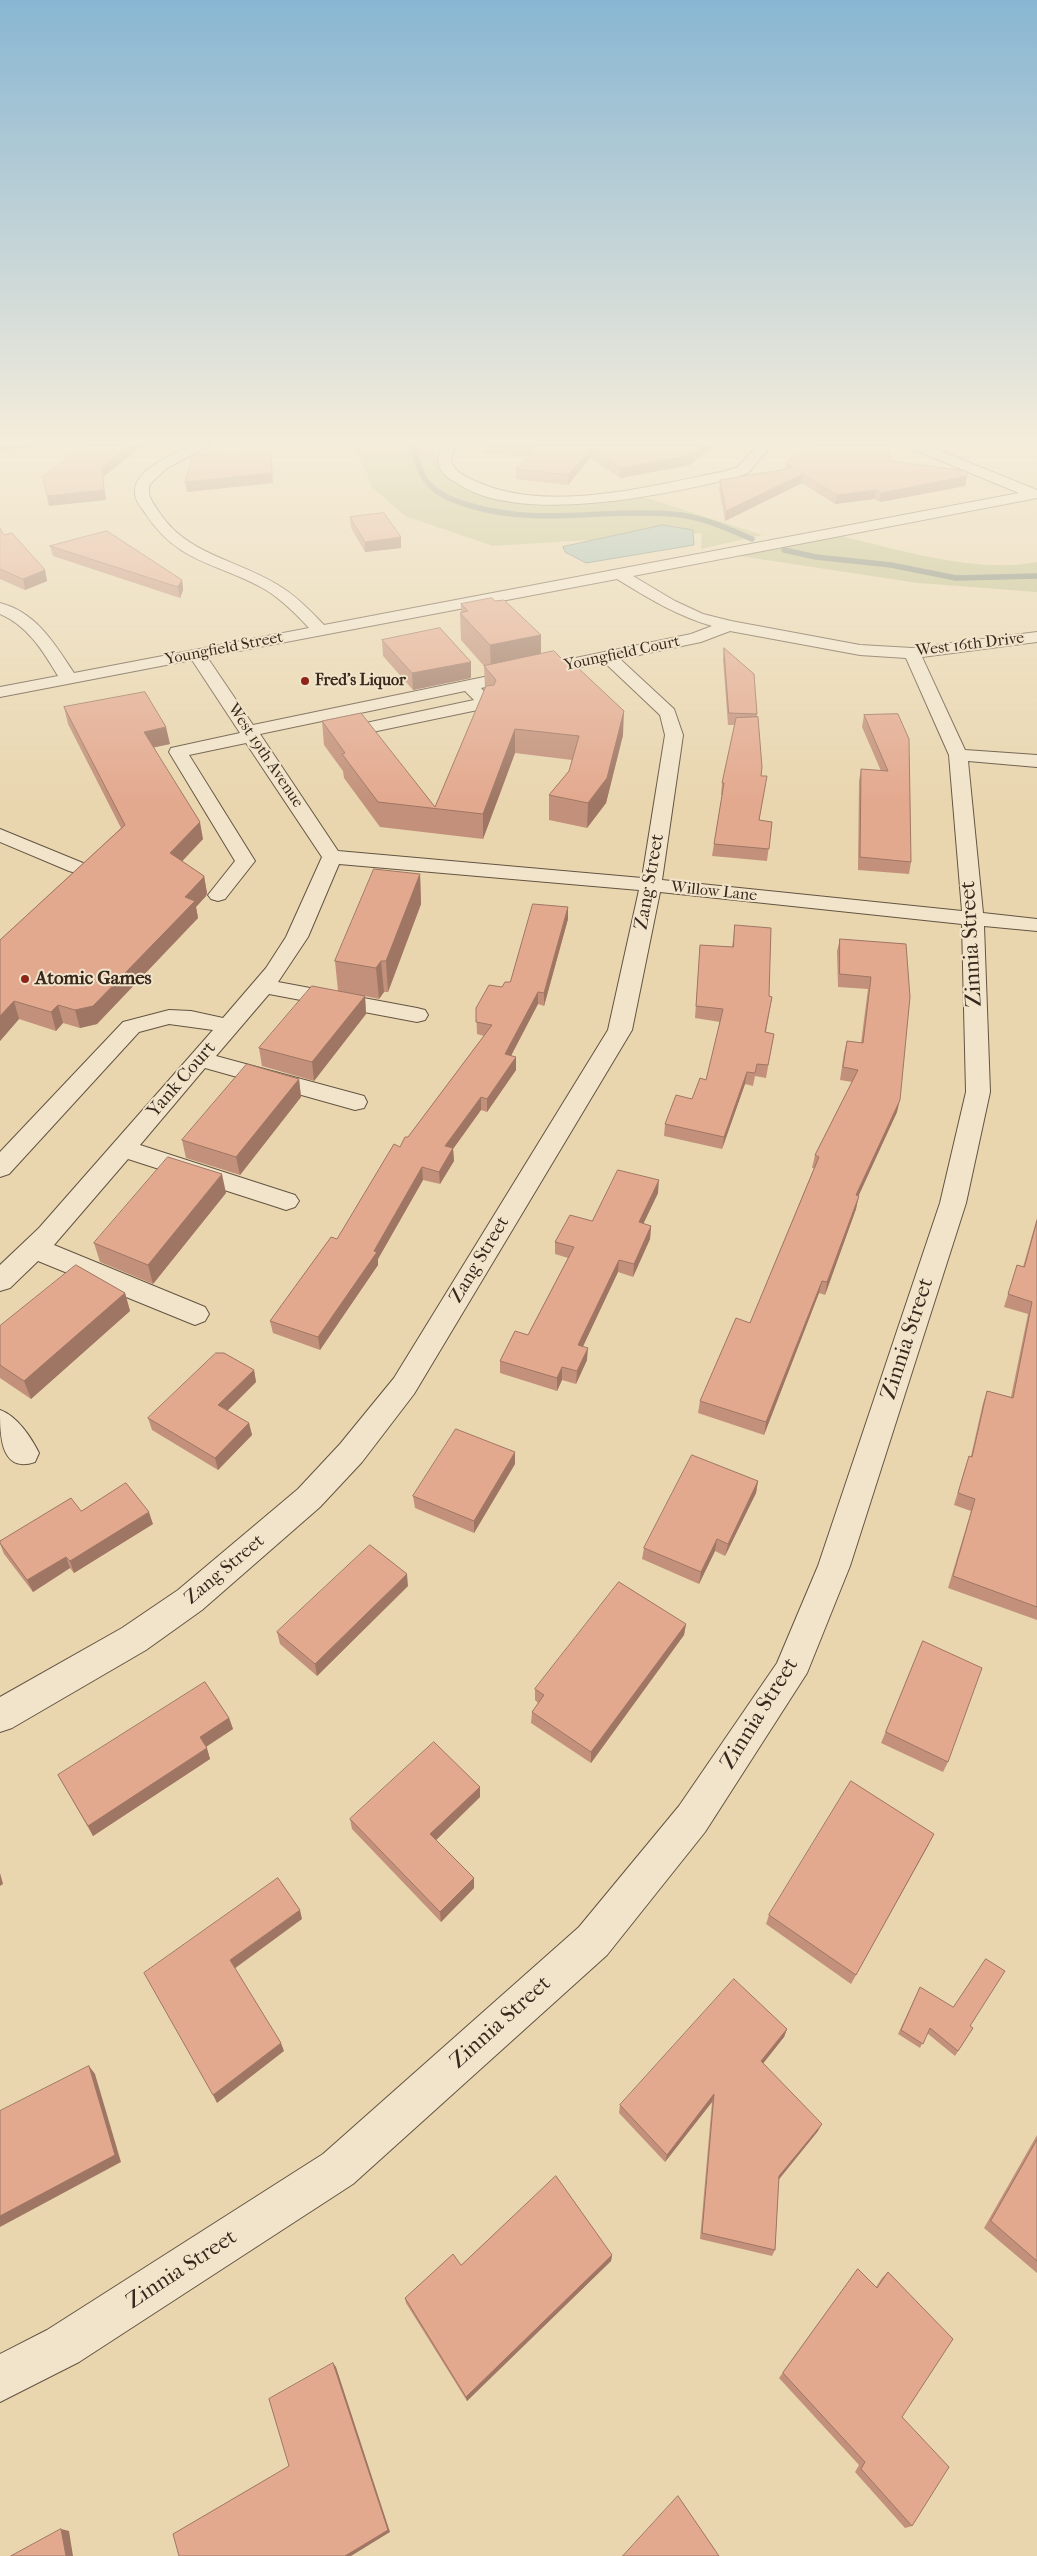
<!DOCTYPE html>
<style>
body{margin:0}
canvas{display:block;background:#e9d6af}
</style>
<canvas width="1037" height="2556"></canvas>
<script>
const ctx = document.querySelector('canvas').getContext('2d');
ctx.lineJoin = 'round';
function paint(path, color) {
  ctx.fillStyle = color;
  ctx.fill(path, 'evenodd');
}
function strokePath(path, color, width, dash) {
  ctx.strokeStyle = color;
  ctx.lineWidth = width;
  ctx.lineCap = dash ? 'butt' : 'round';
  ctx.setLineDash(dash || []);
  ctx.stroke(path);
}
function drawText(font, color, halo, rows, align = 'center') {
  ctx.font = font + ' "IM FELL French Canon",serif';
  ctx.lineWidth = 4;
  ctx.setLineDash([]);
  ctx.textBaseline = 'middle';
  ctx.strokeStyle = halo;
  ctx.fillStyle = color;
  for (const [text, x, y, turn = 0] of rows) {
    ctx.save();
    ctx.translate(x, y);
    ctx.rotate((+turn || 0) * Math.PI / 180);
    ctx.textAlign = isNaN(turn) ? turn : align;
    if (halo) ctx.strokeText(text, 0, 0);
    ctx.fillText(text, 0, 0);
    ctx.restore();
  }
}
paint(new Path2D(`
 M351,445H441L435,451L440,470L469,490L502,501L560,505L644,497L762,535L701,549L702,533L493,546L405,516L372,487L358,453Z
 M841,536C900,550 977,574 1037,562V592L918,583L733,555Z`), '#bcbc86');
const water = new Path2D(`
 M663,525L693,530L694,545L586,563L565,552L563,547Z`);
paint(water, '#98b9b0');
strokePath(water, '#727f75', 1);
strokePath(new Path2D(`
 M412,445C416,458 419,473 428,483C438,495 454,501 468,505C539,527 601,508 672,514C700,516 726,528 752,539
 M784,550L816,557L891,565L956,578L1037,576`), '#727f75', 5.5);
const minor = new Path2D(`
 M194,445H211L167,468L150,484C146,495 153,503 159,512C187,555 236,559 278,585C295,595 310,610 324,625L1019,493L910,448L909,445H926L1037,490V498L633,576L675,601L703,614L731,621L860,645L912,648L1037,632V642L922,657L965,750L1037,755V767L968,761L983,913L1037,919V931L984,926L990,1092L966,1203L850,1566L807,1673L705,1832L607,1955L353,2184L79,2362L0,2402V2354L47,2330L323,2154L579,1927L679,1806L777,1663L818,1566L940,1203L966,1092L962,924L660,892L632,1030L414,1394L362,1462L320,1507L202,1610L146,1650L12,1728L0,1732V1697L122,1628L178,1590L298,1489L340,1444L394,1378L608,1030L639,890L339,864L308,937L278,982L417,1008L425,1010L428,1015L425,1020L417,1022L269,994L216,1056L364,1096L367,1102L364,1108L355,1110L205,1068L140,1145L295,1195L299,1201L295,1207L286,1210L277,1207L128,1159L54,1245L205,1307L209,1314L205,1321L195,1325L185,1321L38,1261L10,1288L0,1291V1265L39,1228L213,1030L169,1024L139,1032L9,1174L0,1177V1152L123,1022L169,1010L191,1011L223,1018L266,968L286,937L322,857L246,743L189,755L255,861L225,899L218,901L211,899L208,895L235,861L169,752L171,748L240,733L192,660L0,697V687L58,676C43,651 28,626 0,614V603C36,612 55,644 74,673L309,628C296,614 282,600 266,590C218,562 179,565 145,513C141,507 135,501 135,493C132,470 177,452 194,445ZM617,579C648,598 677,616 712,626L691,634L253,725L207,657ZM730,631L860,655L906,658L949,755L962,911L662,880L683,735L674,709L620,659L701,642ZM604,662L660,715L665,735L642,878L338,851L260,734L465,691L474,700L328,731L325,735L328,739L334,740L492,707L495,703L481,688Z
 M443,445H456L451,458C452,470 461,474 471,479C543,516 649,486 726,471L738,467L758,445H772L748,473L734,478C664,495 547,519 478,494C470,491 462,486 455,482C439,474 433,460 443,445Z
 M0,829L83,863L86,867L83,871L76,873L69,871L0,842Z
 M0,1410C17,1416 31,1437 39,1453L35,1462C0,1474 0,1434 0,1410Z`);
strokePath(minor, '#645441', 2);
paint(minor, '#f1e4cb');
paint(new Path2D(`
 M485,445H715L690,465L620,478L590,458L568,485L516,479V469L529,456L485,454Z
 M891,461L967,476L965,486L880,502L874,499L835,504L802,483L725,521L719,489L720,480L785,469L786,463Z
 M350,517L401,548L365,552L351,528Z
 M0,528L4,535L45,570L47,581L25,590L0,579Z
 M50,546L182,580L183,590L180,598L53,556Z
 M461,604L541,635V654L623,735L606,803L587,828L549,820V795L569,771L572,760L515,753L483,839L380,827L344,778L343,771L324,745L322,721L435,807L485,689L484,666L461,640L460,613H461Z
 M382,640L471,662V678L413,690L383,656Z
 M724,648L757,714V717L762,767L761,776H767L759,821L772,822L767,861L712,856L714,844L722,795H721L722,783L735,725H728L723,659Z
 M64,707L170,744L154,747L203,839L182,861L204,876L207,893L206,896L196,907L198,918L97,1024L80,1028L63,1023L56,1031L19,1019L0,1041V940L121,828L68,724Z
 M898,714L911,862L909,874L858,870L859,781L861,769L881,771L862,727L864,715Z
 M420,874L421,904L388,992H384L379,999L365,996L366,1014L314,1081L262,1066L259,1048L338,991L335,961Z
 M568,907V919L544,1006L538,1004L511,1056L516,1070L487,1112L481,1110L453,1149L454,1161L440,1184L423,1180L378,1259V1265L320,1350L273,1333L270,1321L337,1239L400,1147L408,1137L484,1036L477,1034L476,1008L502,987L510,982Z
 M735,925L769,996L772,997L766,1032L774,1034L766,1078L755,1076L753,1086L745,1084L722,1149L664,1136L665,1124L692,1099L706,1080L720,1022L695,1018L700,945L732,947Z
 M840,939L906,944L897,1112L858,1196L856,1209L825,1295L819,1293L764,1435L698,1413L700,1401L750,1323L814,1168H812L815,1155L852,1082L840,1080L844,1053L847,1041L861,1043L868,989L838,987L837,951Z
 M299,1079L301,1097L240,1175L186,1158L182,1140Z
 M226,1193L153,1284L100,1262L94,1243Z
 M658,1193L643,1224L651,1226L650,1239L633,1277L618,1272L583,1346L587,1360L576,1384L562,1380L557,1391L500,1373V1361L528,1335L568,1258L555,1254V1242L592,1221Z
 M1037,1218V1620L948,1588L971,1511L954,1505L965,1468L969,1456H971L983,1403L987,1391L1011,1397L1028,1314L1004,1307L1017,1265L1023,1267Z
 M125,1293L130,1311L31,1399L0,1378V1326Z
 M254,1370L256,1382L227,1411L249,1423L252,1435L218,1470L152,1430L148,1418Z
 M515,1464L474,1533L415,1508L413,1496Z
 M758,1481L756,1493L725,1556L715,1551L699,1584L642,1559L644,1548Z
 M81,1511L153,1524L74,1573L70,1568L33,1592L4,1554L0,1544V1541Z
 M408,1586L317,1676L280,1644L277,1632Z
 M686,1624L684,1635L591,1763L531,1723L532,1712L538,1703L535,1700V1689Z
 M923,1641L948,1762L943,1772L881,1743Z
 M229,1718L233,1729L206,1747L210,1759L93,1836L58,1775Z
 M480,1787V1797L436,1840L474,1888L441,1922L352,1829L350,1819Z
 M929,1844L851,1984L766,1924L769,1915Z
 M920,1987L973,2028L955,2056L927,2033L920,2048L898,2034Z
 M787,2029L784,2037L763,2063L818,2131L779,2179L775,2250L772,2256L700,2239L712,2102L665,2162L619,2113L620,2105Z
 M1037,2135V2273L984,2228Z
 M612,2255L611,2261L467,2401L406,2303L405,2298L461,2265Z
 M858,2269L876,2287L882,2278L888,2272L912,2526L905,2528L855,2472L859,2465L779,2378Z`), '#c3917b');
paint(new Path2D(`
 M0,445H48L0,451Z
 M130,445H144L103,477L106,500L49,506L47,496L102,467Z
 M704,445H715L690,465L620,478L621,468Z
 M591,449L590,458L568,485V475Z
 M271,454L273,483L187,492L185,482Z
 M803,474L802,483L725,521L726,511Z
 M967,476L965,486L880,502L881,493Z
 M876,490L874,499L835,504L837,495Z
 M401,537V548L365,552V542Z
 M45,570L47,581L25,590L23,579Z
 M182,580L183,590L180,598L178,587Z
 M541,635V663L491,673L490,645Z
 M471,662V678L413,690L412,673Z
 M624,711L623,735L606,803L587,828L588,803Z
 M166,727L170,744L147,749L144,732Z
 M515,729V753L483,839V814Z
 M200,822L203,839L173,871L170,853Z
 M420,874L421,904L388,992L386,961Z
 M204,876L207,893L206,896L196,907L198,918L97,1024L80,1028L75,1010L185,897Z
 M568,907V919L544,1006V993Z
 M381,961L384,992L379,999L376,968Z
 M538,992V1004L505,1067V1054Z
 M365,996L366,1014L314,1081L312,1062Z
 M14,1001L19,1019L0,1041V1016Z
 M58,1005L63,1023L56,1031L51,1012Z
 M516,1057V1070L487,1112V1099Z
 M747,1072L745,1084L722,1149L724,1137Z
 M299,1079L301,1097L240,1175L236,1157Z
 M481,1097V1110L453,1149L454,1161L440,1184L439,1172L445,1146Z
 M900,1100L897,1112L853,1208L856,1195Z
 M422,1167L423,1180L378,1259V1265L320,1350L318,1337L374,1251Z
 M222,1174L226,1193L153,1284L148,1265Z
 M659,1180L658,1193L638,1235L639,1222Z
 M859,1196L856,1209L825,1295L827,1282Z
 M651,1226L650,1239L633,1277L634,1264Z
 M619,1260L618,1272L578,1357V1345Z
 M822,1281L819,1293L764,1435L766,1422Z
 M125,1293L130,1311L31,1399L24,1381Z
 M588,1348L587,1360L576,1384L577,1371Z
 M562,1367V1380L557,1391V1378Z
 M254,1370L256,1382L221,1417L218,1405Z
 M249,1423L252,1435L218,1470L215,1458Z
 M515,1452V1464L474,1533V1521Z
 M758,1481L756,1493L725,1556L728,1544Z
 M149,1512L153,1524L74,1573L70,1561Z
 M717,1539L715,1551L699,1584L701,1572Z
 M66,1557L70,1568L33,1592L27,1580Z
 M407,1574L408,1586L317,1676L315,1664Z
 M686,1624L684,1635L591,1763V1752Z
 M229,1718L233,1729L204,1748L200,1737Z
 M207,1748L210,1759L93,1836L88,1826Z
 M480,1787V1797L431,1845L430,1834Z
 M934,1834L929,1844L851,1984L856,1975Z
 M0,1873L3,1884L0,1886Z
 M474,1878V1888L441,1922L440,1912Z
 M300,1910L302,1919L234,1969L230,1960Z
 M787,2029L784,2037L758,2070L761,2061Z
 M281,2043L284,2051L217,2103L213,2095Z
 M89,2066L95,2074L121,2162L0,2227V2216Z
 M714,2094L712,2102L665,2162L667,2155Z
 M822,2124L818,2131L776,2183L779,2176Z
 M612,2255L611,2261L467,2401L466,2397Z
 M333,2363L336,2367L390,2532L351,2556H345Z
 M61,2529L69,2531L73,2556H66Z`), '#9f7664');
const building = new Path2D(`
 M86,445H130L102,467L104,490L47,496L43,477Z
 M491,445H704L691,455L621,468L591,449L568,475L516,469L538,446Z
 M809,445H888L891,461L967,471V476L881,493L876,490L837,495L803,474L726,511L720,480L793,468L786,463Z
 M271,454L272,473L185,482L193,455Z
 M384,513L401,537L365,542L350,517Z
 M0,528L4,535L12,533L45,570L23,579L0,569Z
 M107,531L182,580L178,587L50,546Z
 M492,598L495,601L504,600L541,635L490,645L460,613L468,611L461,604Z
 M440,628L471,662L412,673L382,640Z
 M724,648L754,674L757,714L729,713Z
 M554,651L571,668L576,666L624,711L607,778L588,803L549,795L569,771L579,736L515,729L483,814L378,802L342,754L345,753L322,721L361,713L435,807L486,686L494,685L496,680L484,666Z
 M145,692L166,727L144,732L200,822L170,853L204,876L203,878L185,897L195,901L93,1006L75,1010L58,1005L51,1012L14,1001L0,1016V940L125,825L64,707Z
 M898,714L909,739L911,862L860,857L861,769L888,771L864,715Z
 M758,717L762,767L761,776H767L759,820L772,822L769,849L714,844L724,783H722L736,718Z
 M374,869L420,874L386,961H381L376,968L335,961Z
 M533,904L568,907L544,993L538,992L505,1054L516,1057L487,1099L481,1097L445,1146L453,1148L439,1172L422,1167L374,1251L377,1252L318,1337L270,1321L331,1237L337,1239L394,1144L400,1147L405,1137H408L492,1025L476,1022V1008L489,985L502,987L505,982H510Z
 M735,925L771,928L769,996L772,997L765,1032L774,1034L768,1065L757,1064L755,1073L747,1072L724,1137L665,1124L676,1095L692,1099L700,1078L706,1080L723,1009L696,1006L700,945L733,947Z
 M840,939L906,944L910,997L900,1100L856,1195L859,1196L827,1282L822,1281L766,1422L700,1401L736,1318L750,1323L819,1157L815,1155L858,1070L843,1067L847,1041L863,1043L871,977L840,974Z
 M312,986L365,996L312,1062L259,1048Z
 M247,1064L299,1079L236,1157L182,1140Z
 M168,1157L222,1174L148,1265L94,1243Z
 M618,1170L659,1180L639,1222L651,1226L634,1264L619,1260L578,1345L588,1348L577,1371L562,1367L557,1378L500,1361L515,1331L528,1335L574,1247L555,1242L570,1215L592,1221Z
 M1037,1221V1607L953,1576L975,1499L958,1493L969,1456L972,1457L987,1391L1013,1398L1032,1302L1008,1294L1017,1265L1024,1267Z
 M76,1265L125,1293L24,1381L0,1365V1326Z
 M216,1353H224L254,1370L218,1405L249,1423L215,1458L148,1418Z
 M456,1429L515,1452L474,1521L413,1496Z
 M692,1455L758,1481L728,1544L717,1539L701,1572L644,1548Z
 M126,1483L149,1512L70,1561L66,1557L27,1580L0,1543V1541L71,1498L81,1511Z
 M370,1545L407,1574L315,1664L277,1632Z
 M619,1582L686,1624L591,1752L532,1712L544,1695L535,1689Z
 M923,1641L982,1668L948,1762L886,1732Z
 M205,1682L229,1718L200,1737L207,1748L88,1826L58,1775Z
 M434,1742L480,1787L430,1834L474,1878L440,1912L350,1819Z
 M851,1781L934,1834L856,1975L769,1915Z
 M278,1878L300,1910L230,1960L281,2043L213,2095L144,1973Z
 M986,1959L1005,1971L970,2026L973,2028L958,2051L930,2028L923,2044L901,2030L920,1987L953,2007Z
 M734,1979L787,2029L761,2061L822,2124L779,2176L775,2250L702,2233L714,2094L667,2155L620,2105Z
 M89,2066L115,2155L0,2216V2111Z
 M1037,2140V2261L991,2221Z
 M556,2176L612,2255L466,2397L405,2298L453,2254L461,2265Z
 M858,2269L877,2288L888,2272L953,2339L902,2417L949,2467L912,2526L861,2469L865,2462L783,2373Z
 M333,2363L388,2530L345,2556H179L173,2534L289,2466L269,2399Z
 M678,2496L719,2556H623Z
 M61,2529L66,2556H11Z`);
paint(building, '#e3a98f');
strokePath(building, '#9f7664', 1);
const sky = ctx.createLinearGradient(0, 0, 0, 803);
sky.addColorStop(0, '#88b6d2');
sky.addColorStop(0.55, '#f5eddb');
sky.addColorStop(1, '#f5eddb00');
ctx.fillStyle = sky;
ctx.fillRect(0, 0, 1037, 803);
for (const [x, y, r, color] of [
 [305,681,5,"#8f2418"],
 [25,979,5,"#8f2418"]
]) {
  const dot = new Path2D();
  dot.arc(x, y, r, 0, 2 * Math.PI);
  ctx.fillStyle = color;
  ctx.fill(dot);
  strokePath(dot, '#f1e4cb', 2);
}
drawText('16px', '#38281c', '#f1e4cb', [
 ["West 16th Drive",970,645,-7],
 ["Youngfield Street",224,649,-11],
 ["Youngfield Court",622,654,-12],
 ["West 19th Avenue",265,756,56],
 ["Willow Lane",714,892,6]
]);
drawText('bold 16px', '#38281c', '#f1e4cb', [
 ["Fred's Liquor",315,681]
], 'left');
drawText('19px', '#38281c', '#f1e4cb', [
 ["Zang Street",650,882,-80],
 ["Yank Court",182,1080,-49],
 ["Zang Street",480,1260,-59],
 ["Zang Street",225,1570,-40]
]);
drawText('bold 19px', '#38281c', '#f1e4cb', [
 ["Atomic Games",35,979]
], 'left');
drawText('22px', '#38281c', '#f1e4cb', [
 ["Zinnia Street",972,944,-93],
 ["Zinnia Street",908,1339,-72],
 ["Zinnia Street",760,1714,-58],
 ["Zinnia Street",501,2023,-42],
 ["Zinnia Street",182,2270,-33]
]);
</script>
